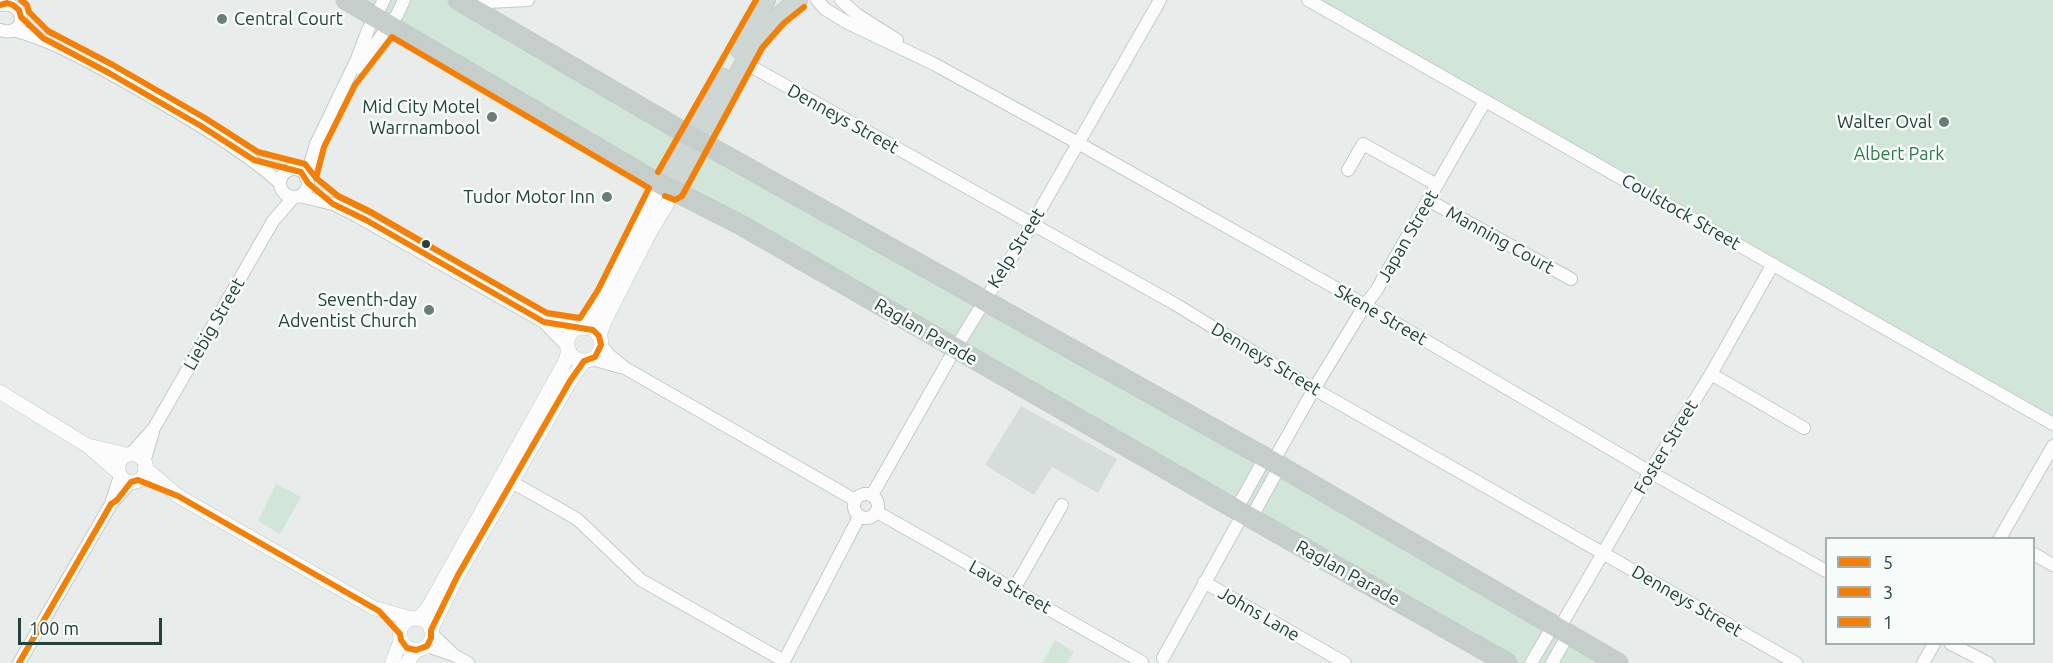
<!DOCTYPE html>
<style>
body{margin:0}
#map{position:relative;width:2053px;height:663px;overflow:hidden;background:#e8edeb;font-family:Ubuntu,sans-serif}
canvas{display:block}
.legend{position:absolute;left:1825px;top:537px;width:210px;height:108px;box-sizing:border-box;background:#f7fbf9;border:2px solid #a3b1ad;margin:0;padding:8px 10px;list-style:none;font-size:18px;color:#24423a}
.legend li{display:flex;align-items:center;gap:12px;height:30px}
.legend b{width:30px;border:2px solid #a3b1ad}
.scale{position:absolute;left:18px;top:618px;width:144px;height:27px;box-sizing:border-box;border:3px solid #24423a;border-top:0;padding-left:8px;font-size:18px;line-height:21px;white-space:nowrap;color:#24423a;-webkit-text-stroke:4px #f7fbf9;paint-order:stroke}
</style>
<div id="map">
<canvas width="2053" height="663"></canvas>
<ul class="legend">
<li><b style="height:8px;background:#f47f03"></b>5</li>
<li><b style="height:8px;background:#f47f03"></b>3</li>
<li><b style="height:8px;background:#f47f03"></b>1</li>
</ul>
<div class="scale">100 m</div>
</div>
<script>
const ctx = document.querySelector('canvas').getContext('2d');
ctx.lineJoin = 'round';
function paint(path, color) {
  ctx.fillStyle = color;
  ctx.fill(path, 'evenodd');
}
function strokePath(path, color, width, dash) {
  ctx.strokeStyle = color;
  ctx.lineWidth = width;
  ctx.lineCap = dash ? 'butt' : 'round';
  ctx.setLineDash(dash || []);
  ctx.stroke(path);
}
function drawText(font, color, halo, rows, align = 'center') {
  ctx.font = font + ' Ubuntu,sans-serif';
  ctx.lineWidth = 5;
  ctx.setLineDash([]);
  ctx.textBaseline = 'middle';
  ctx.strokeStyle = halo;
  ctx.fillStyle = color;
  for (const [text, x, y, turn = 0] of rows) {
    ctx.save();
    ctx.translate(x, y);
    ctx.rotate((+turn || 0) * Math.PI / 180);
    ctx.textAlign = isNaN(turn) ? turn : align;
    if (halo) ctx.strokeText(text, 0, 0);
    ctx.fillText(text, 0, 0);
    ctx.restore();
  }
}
paint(new Path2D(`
 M1021,406L1117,459L1098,493L1052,467L1034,495L985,465Z`), '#d6dedb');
paint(new Path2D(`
 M346,0H458L1618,663H1507Z
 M1318,0H2053V419Z
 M276,484L301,497L280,534L258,521Z
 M1055,640L1074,652L1067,663H1042Z`), '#d1e6d8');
const minor = new Path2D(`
 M817,0L825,9L848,23L934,64L1078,143L1334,287L1650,472L1826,571
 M841,0L856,14L897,40
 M1308,0L2053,424
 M467,3L528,0
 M0,5C28,0 28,39 0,30
 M13,30C58,42 98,67 138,89C187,118 237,145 280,183
 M745,63L1175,304L1314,389L1796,663
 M357,68L397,15L404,0
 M280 183a14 14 0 1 1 28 0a14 14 0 1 1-28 0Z
 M1348,170L1363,144L1437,185
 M306,178L316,144L357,59L368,30L384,0
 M299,196L333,204L357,216L544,322L580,328
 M1428,200L1571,279
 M544,322L568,347
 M601,345L609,355L625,368L855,500
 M592,359L620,367
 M1711,374L1804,428
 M131,454L154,428L273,221L294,197
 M144,462L153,432
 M1273,462L1314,389L1365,305L1376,291L1485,101
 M503,477L577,519L641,580L784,661
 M854 506a12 12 0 1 1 24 0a12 12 0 1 1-24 0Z
 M872,495L955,349L1032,224L1160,0
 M112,503L131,482
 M1236,510L1265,458
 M877,512L1142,662
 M1251,518L1280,466
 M2000,538L2053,446
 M2034,554L2053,565
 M1204,582L1345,663
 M1014,589L1062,505
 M1559,629L1650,472L1711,374L1773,264
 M432,634L451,652
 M1951,644L1988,663
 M427,646L454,655L468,663
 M1163,658L1243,514
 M19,663L111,504L120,476
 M783,663L859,517
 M1531,663L1553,626
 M1552,663L1568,635
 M1923,663L1934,644`);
const tertiary = new Path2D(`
 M567 344a17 17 0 1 1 34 0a17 17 0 1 1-34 0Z
 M584,328L598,309L606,294L661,184
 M601,341L600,334L605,320L649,234L675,191
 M0,392L88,446L119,473
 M90,446L128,455
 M118 468a14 14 0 1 1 28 0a14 14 0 1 1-28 0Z
 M145,468L178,496L374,608L413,619
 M400 634a16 16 0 1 1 32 0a16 16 0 1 1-32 0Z
 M418,619L428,608L564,364L569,350
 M431,630L458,575L570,381L584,361
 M392,663L401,640
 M407,663L416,650`);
const primary = new Path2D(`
 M739,49L766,0
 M661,184L723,78
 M675,191L755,43L778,17L798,0`);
const trunk = new Path2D(`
 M346,0L649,178L741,225L1251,518L1507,663
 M458,0L678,129L1273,462L1618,663`);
strokePath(minor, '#c5cac8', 14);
strokePath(tertiary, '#c5cac8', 15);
strokePath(primary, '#c3ccc9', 20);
strokePath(trunk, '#c3ccc9', 21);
strokePath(minor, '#fcfcfc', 12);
strokePath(tertiary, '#fcfcfc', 14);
strokePath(primary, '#cfd7d5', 18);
strokePath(trunk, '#c6cecc', 20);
strokePath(new Path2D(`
 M0,5L7,3L13,5L19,10L21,17L43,38L109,73L201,126L254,160L301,172L308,183L333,204L366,220L544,322L593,330L599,336L601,345L595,357L584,361L570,381L458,575L431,630V638L427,646L416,650L407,648L401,640L400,634L379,611L178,496L138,480L131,482L117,500L111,504L19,663`), '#f47f03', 6);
strokePath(new Path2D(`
 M392,37L649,188L598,290L580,318L547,313L370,212L338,196L316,178L324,147L355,85Z
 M658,172L756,0
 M665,196L675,200L682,196L762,48L784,23L804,7`), '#f47f03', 6);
strokePath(new Path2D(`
 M21,0L27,5L29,12L48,31L113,65L205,118L258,152L305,164L316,178L338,196L371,212L421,241`), '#f47f03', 6);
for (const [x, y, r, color] of [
 [222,19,6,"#697e78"],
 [492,117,6,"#697e78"],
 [1944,122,6,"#697e78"],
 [607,197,6,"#697e78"],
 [426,244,5,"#24423a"],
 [429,310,6,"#697e78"]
]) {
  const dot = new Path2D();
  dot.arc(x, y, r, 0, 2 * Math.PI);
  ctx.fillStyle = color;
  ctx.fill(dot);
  strokePath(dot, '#f7fbf9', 2);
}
drawText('18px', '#24423a', '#f7fbf9', [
 ["Central Court",234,19,"left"],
 ["Mid City Motel",480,107],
 ["Warrnambool",480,128],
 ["Walter Oval",1932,122],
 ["Tudor Motor Inn",595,197],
 ["Seventh-day",417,300],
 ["Adventist Church",417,321]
], 'right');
drawText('18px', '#24423a', '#f7fbf9', [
 ["Denneys Street",843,119,29],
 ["Coulstock Street",1681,212,30],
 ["Japan Street",1408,236,-60],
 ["Manning Court",1500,240,29],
 ["Kelp Street",1016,248,-58],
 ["Skene Street",1381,315,30],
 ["Liebig Street",214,324,-60],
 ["Raglan Parade",926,332,30],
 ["Denneys Street",1266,359,31],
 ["Foster Street",1666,447,-59],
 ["Raglan Parade",1348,573,29],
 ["Lava Street",1010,587,29],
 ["Denneys Street",1687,601,30],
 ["Johns Lane",1259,614,30]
]);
drawText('18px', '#2d7a4b', '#f7fbf9', [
 ["Albert Park",1899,154]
]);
</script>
